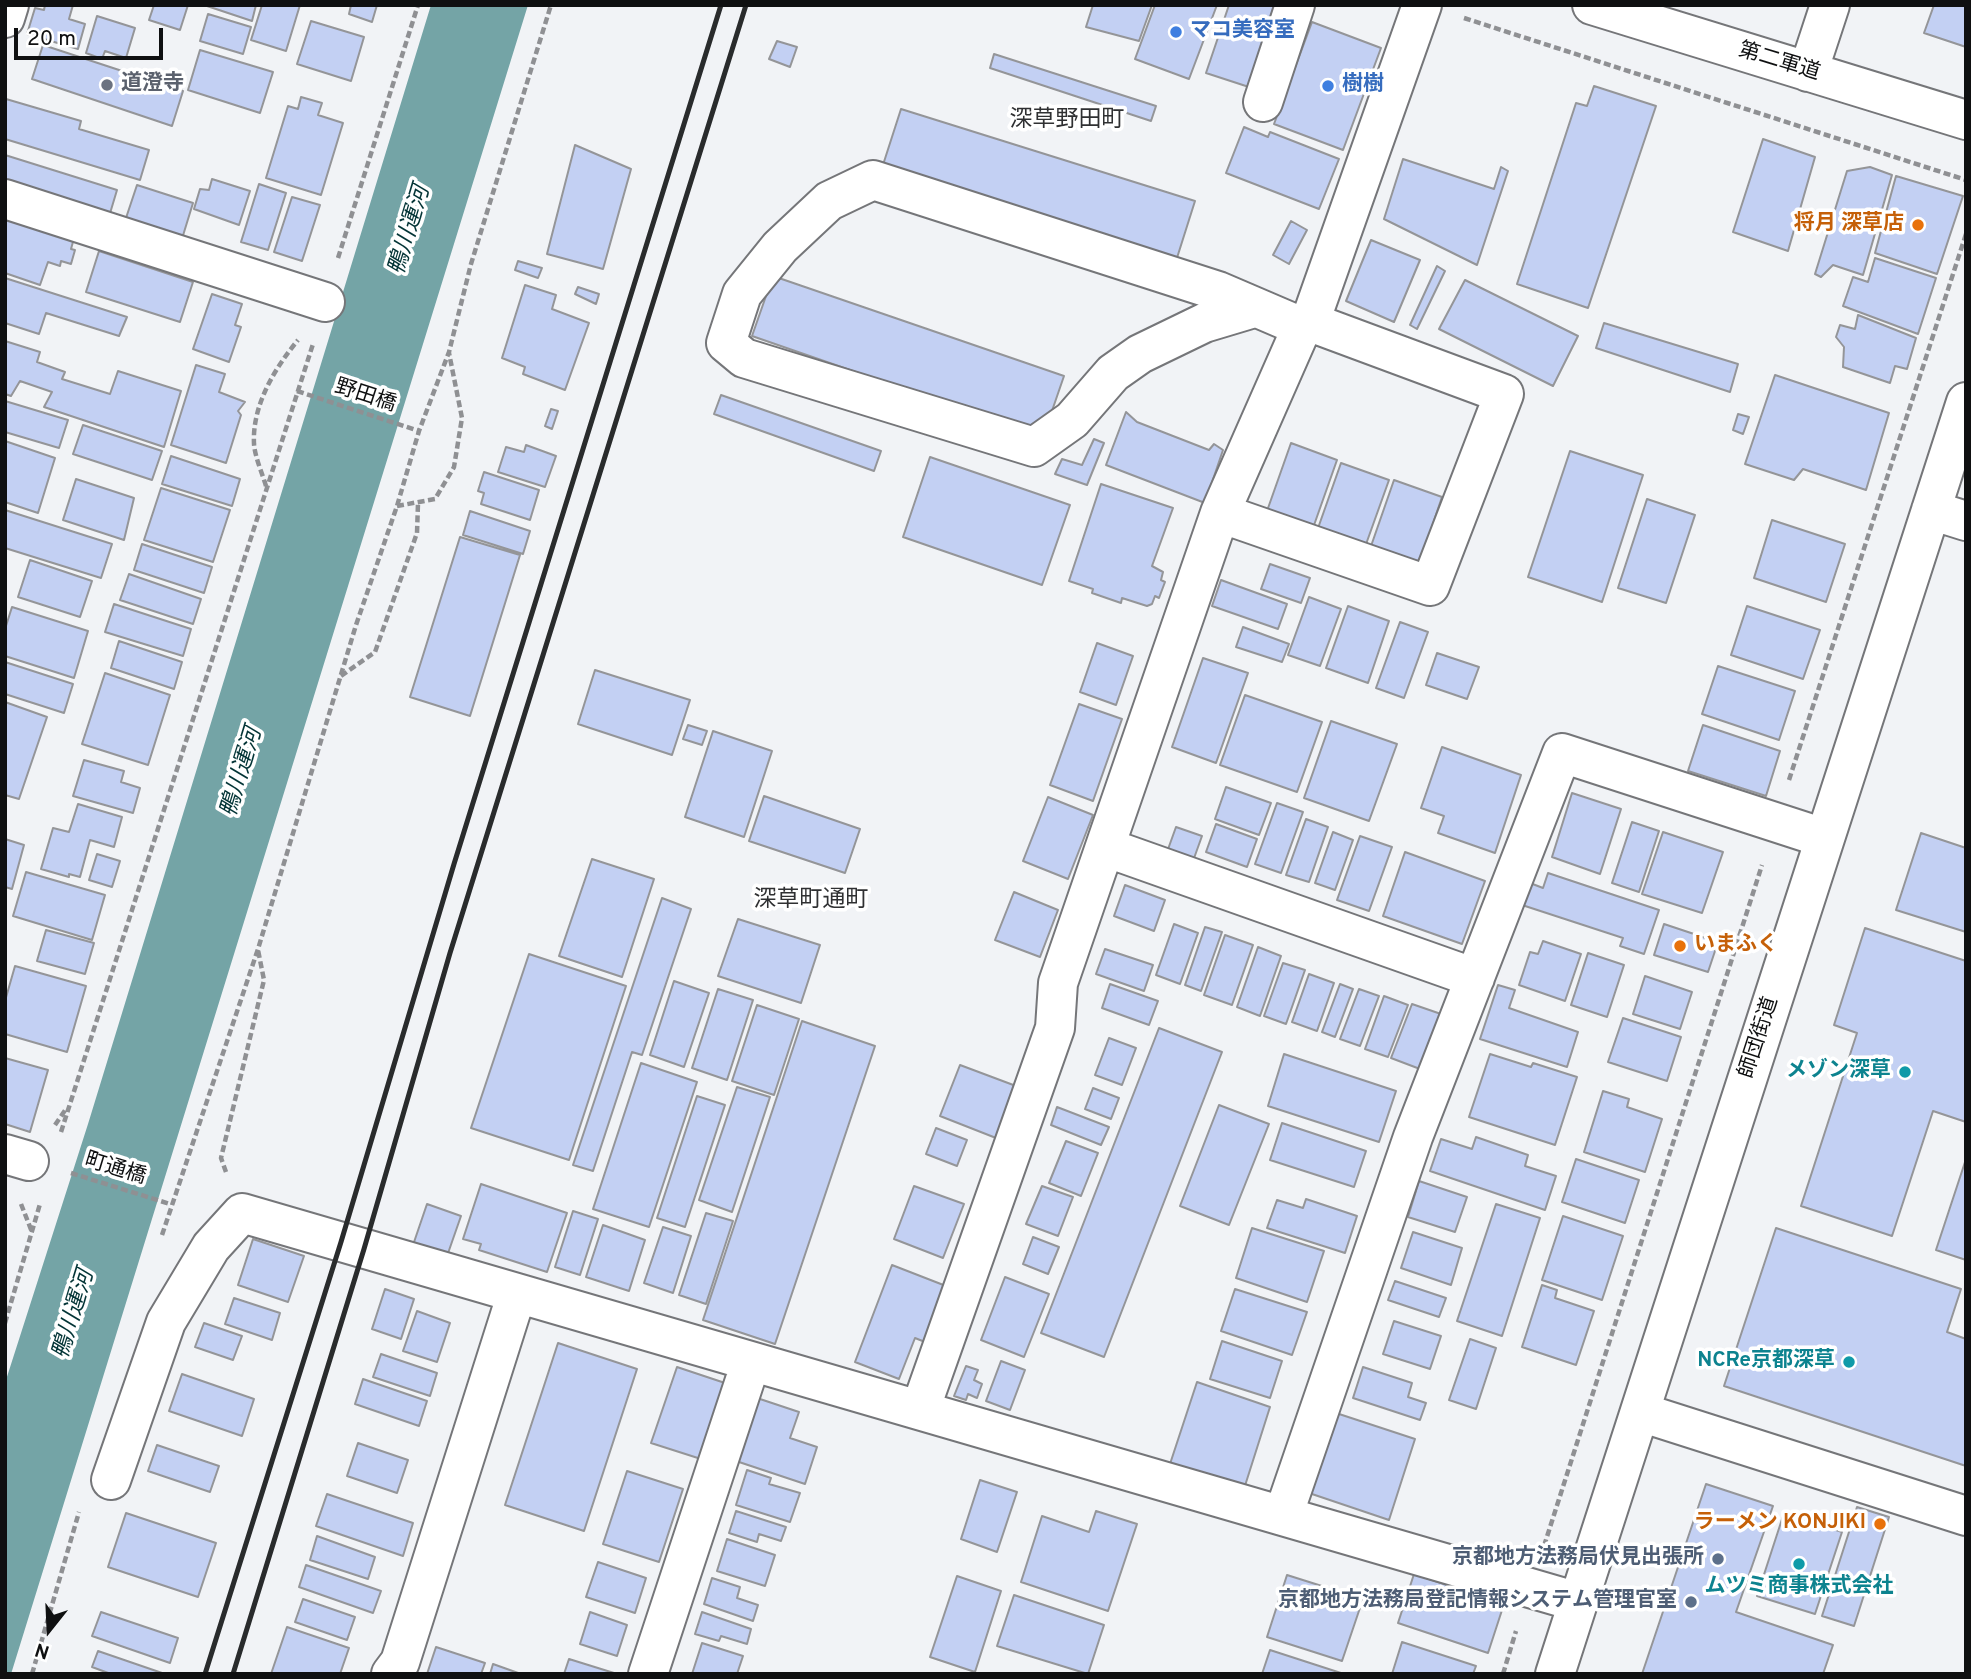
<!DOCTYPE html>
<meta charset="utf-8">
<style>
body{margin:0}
#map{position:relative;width:1971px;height:1679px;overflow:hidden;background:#f1f3f6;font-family:Overpass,sans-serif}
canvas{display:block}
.frame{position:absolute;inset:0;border:7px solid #0f1011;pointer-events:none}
.north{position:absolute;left:14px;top:1595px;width:70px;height:70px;-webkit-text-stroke:5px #fff;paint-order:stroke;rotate:198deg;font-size:19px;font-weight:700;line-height:28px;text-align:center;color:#0f1011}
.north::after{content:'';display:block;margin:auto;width:24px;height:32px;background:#0f1011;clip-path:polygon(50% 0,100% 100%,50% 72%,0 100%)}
.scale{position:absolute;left:14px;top:28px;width:149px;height:32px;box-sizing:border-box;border:4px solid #0f1011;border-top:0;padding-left:9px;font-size:21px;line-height:24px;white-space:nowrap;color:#0f1011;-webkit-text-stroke:5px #fff;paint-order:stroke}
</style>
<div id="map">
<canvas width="1971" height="1679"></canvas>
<div class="frame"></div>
<div class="north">N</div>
<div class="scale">20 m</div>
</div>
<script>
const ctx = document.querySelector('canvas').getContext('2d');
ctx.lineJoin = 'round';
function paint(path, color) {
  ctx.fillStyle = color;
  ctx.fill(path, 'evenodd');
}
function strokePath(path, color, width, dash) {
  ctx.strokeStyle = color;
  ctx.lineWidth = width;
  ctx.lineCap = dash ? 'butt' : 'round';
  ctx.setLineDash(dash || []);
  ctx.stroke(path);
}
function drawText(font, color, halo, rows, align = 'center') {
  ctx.font = font + ' Overpass,"Noto Sans JP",sans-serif';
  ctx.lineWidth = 7;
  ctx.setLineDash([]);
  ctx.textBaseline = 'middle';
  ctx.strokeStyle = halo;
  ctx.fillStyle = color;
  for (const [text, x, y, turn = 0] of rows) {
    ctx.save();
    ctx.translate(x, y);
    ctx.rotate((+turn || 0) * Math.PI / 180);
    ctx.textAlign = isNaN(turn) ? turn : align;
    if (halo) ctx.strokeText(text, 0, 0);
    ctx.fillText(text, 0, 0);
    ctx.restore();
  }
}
paint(new Path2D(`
 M431,5H528L11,1674H5V1383L88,1124Z`), '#74a4a6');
const building = new Path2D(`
 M45,5H73L69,19L85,24L78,49L27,34L35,8L44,10Z
 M154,5H188L180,30L149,20Z
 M204,5H256L252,21Z
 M262,5H300L286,51L251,40Z
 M351,5H377L372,22L349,14Z
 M1093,5H1152L1139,41L1086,27Z
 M1155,5H1217L1189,79L1135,59Z
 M1229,5H1280L1252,88L1206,73Z
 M1934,5H1966V47L1924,33Z
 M208,14L251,27L243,54L200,41Z
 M97,16L135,28L126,58L105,51L102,59L86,53Z
 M311,21L364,37L351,81L297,64Z
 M1312,22L1381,48L1343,150L1274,124Z
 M777,41L797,47L790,67L769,59Z
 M43,45L183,91L172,126L32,79Z
 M200,50L273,72L260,113L188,90Z
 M994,54L1156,106L1151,121L990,68Z
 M1594,86L1656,106L1588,308L1517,284L1576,103L1587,106Z
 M301,97L322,103L318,115L343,123L321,195L266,178L288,106L298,109Z
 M6,99L81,121L79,129L149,150L140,180L5,139Z
 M901,109L1195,201L1176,261L882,168Z
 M1244,127L1268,137L1270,132L1339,159L1319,209L1226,173Z
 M1763,139L1815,157L1788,251L1733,232Z
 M575,145L631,169L603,269L547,254Z
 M5,155L117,190L108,220L5,188Z
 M1403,159L1494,189L1501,167L1508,171L1477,265L1384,219Z
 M1870,167L1892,175L1863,275L1833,265L1821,277L1815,274L1847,171Z
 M1896,176L1963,196L1937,274L1875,253Z
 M212,179L250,191L239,225L194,209L200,189L209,190Z
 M259,184L286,193L268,250L241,242Z
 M137,185L193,203L181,242L124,224Z
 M292,197L320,205L302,261L274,252Z
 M5,208L76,231L71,249L75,250L71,264L61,261L60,266L48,262L40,285L5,273Z
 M1291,221L1307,230L1289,264L1273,255Z
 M1371,240L1420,260L1394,322L1346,301Z
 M99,251L193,282L180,322L86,292Z
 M1875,258L1936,278L1918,334L1843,306L1853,277L1868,282Z
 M518,261L542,268L538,278L515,270Z
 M1437,266L1445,271L1417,329L1410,325Z
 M773,276L1064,376L1043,437L752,336Z
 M5,278L127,317L119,336L46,313L39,334L5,323Z
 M1465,280L1578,336L1553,386L1439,329Z
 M525,285L556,295L552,309L589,323L565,390L523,374L525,367L502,358Z
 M578,287L599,294L596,304L575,294Z
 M212,294L242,304L235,325L241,327L229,362L193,349Z
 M1858,315L1916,338L1907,369L1895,366L1890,383L1843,367L1844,347L1836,337L1840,325L1855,329Z
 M1604,323L1738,364L1730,392L1596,348Z
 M5,341L40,352L37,362L65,372L62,379L110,394L118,371L181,391L164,447L44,407L52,392L20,381L11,396L5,394Z
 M196,365L225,374L219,392L245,402L238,411L241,415L226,463L171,445Z
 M1775,375L1889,413L1866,490L1803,469L1794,480L1745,464Z
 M721,395L881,451L874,471L714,414Z
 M5,401L68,420L59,448L5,432Z
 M551,409L558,411L552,429L545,426Z
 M1126,412L1137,422L1209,450L1214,444L1223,450L1205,503L1106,465Z
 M1738,414L1749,417L1743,434L1733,430Z
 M83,425L162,451L152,480L73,454Z
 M1094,439L1104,443L1087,485L1055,474L1062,459L1082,465Z
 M5,441L55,458L38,513L5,502Z
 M1291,443L1337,460L1313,528L1267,511Z
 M526,445L556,456L545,487L498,472L506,447L524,452Z
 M1570,451L1643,475L1602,602L1528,577Z
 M171,456L240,479L232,506L162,484Z
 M930,457L1070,505L1042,585L903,537Z
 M1341,463L1389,480L1365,547L1317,531Z
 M484,472L539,490L530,520L481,504L484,493L478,491Z
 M76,479L134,498L124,540L63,520Z
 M1394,480L1442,497L1419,565L1370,549Z
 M1101,484L1173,508L1152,566L1163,572L1161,580L1165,582L1159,598L1155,596L1152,604L1147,606L1122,598L1121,603L1092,593L1093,589L1069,581Z
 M161,488L230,510L213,562L144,540Z
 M1647,499L1695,515L1666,603L1618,588Z
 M5,510L112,544L101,578L5,548Z
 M470,511L530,531L523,554L463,535Z
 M1772,520L1845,544L1826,602L1754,578Z
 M460,537L520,555L470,716L410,697Z
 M142,544L212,567L204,593L134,570Z
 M30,560L92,581L80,617L18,597Z
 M1270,564L1310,578L1301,603L1261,589Z
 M129,574L201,599L193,624L120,600Z
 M1221,580L1287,604L1278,629L1212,606Z
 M1309,597L1341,609L1320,666L1288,655Z
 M114,604L191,629L183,656L105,632Z
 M1348,606L1389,621L1368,683L1326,668Z
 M1747,606L1820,630L1803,679L1731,655Z
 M12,607L88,631L74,678L5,656V629Z
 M1400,622L1428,632L1404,698L1376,688Z
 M1243,627L1289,644L1282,662L1236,647Z
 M119,641L182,662L174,689L111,668Z
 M1097,643L1133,656L1116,705L1080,692Z
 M1437,653L1479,667L1467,699L1426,685Z
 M1203,658L1248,673L1216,763L1172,747Z
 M5,662L73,684L64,713L5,694Z
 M1718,666L1795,691L1779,740L1702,714Z
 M595,670L690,700L672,755L578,724Z
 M105,673L170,695L148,765L82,744Z
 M1245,695L1322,722L1297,792L1220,765Z
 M5,702L47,717L19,799L5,795Z
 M1079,704L1122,719L1093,801L1050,785Z
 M1331,721L1397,744L1369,821L1304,798Z
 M688,725L707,731L702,745L683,739Z
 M1703,725L1780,751L1766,796L1688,771Z
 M713,731L772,751L744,837L685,817Z
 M1442,747L1521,775L1495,853L1438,833L1444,816L1421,808Z
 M84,760L124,771L121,782L140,788L133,813L73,796Z
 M1226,787L1271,803L1259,835L1215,819Z
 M1572,793L1621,809L1600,874L1552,857Z
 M764,796L860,829L845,873L749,841Z
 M1048,797L1093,815L1068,879L1023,861Z
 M1277,803L1303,812L1281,873L1255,864Z
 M78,804L122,817L114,847L90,840L80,877L69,874V877L41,869L53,828L69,832Z
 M1306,819L1328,827L1309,882L1286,875Z
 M1632,822L1659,831L1639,892L1612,883Z
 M1216,824L1257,839L1247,867L1206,852Z
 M1176,827L1202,836L1193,861L1167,852Z
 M1333,832L1353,840L1335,890L1315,883Z
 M1663,832L1723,852L1702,913L1642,894Z
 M1921,833L1966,848V932L1896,910Z
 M1360,836L1392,847L1369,911L1337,900Z
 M5,839L24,845L12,889L5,887Z
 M1405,852L1485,881L1462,944L1383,916Z
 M97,854L120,861L112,887L89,880Z
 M592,859L654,879L622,977L559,956Z
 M26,872L105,895L92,940L13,916Z
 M1548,873L1659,910L1644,954L1620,946L1623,938L1522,905L1530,883L1543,888Z
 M1125,885L1165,900L1154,931L1114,916Z
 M1014,892L1058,910L1040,957L995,940Z
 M662,898L691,909L642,1055L632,1052L593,1171L573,1165Z
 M738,919L820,945L801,1003L718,976Z
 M1174,924L1198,933L1180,984L1156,975Z
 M1664,924L1718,942L1708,972L1654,955Z
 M1205,927L1222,932L1201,991L1185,985Z
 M1865,928L1966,961V1122L1933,1111L1892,1236L1801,1206L1857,1033L1834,1025Z
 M46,930L94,943L85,974L37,961Z
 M1225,935L1253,945L1232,1005L1204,995Z
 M1543,941L1581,954L1565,1001L1519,985L1530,952L1538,954Z
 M1258,947L1281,956L1260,1016L1237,1007Z
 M1105,949L1153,965L1144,991L1096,974Z
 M1588,953L1624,965L1607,1017L1571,1005Z
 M529,954L626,986L569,1160L471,1128Z
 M1283,963L1305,970L1286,1024L1264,1016Z
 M15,966L86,986L67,1052L5,1034V1001Z
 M1309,974L1334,983L1317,1031L1292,1022Z
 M1645,976L1692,992L1680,1029L1633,1014Z
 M674,981L709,993L684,1067L650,1055Z
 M1110,984L1158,1001L1149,1025L1102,1008Z
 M1340,984L1353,989L1335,1037L1322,1032Z
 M1498,985L1515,990L1509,1008L1578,1032L1567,1067L1480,1039Z
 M718,989L753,1000L727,1080L692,1068Z
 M1359,989L1379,996L1360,1046L1340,1039Z
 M1384,996L1408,1005L1388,1057L1365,1049Z
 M1412,1004L1441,1014L1420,1069L1391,1058Z
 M757,1005L799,1019L774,1095L732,1081Z
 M1623,1018L1681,1037L1667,1081L1608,1062Z
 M802,1021L875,1046L775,1344L703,1320Z
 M1159,1028L1222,1052L1104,1357L1041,1333Z
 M1109,1038L1136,1048L1122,1085L1095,1075Z
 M1284,1054L1396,1091L1379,1142L1268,1106Z
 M1490,1054L1531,1067L1533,1063L1577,1077L1555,1145L1469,1117Z
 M5,1058L48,1070L30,1132L5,1124Z
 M641,1063L697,1082L649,1227L593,1209Z
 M960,1065L1016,1086L996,1138L940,1116Z
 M737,1087L770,1097L732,1212L699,1200Z
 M1093,1088L1119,1098L1111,1119L1085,1109Z
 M1603,1091L1629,1099L1627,1107L1662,1119L1645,1172L1584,1152Z
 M697,1096L725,1105L685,1227L657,1218Z
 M1219,1105L1269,1124L1229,1225L1180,1206Z
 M1057,1107L1109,1127L1101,1145L1051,1125Z
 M1282,1123L1366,1151L1354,1187L1270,1160Z
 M936,1128L967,1140L957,1166L926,1154Z
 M1476,1137L1528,1155L1525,1166L1556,1176L1545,1210L1430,1171L1441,1139L1472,1149Z
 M1066,1141L1098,1153L1081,1196L1049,1183Z
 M1576,1159L1639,1180L1625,1223L1562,1202Z
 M1966,1159V1260L1936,1250Z
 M1419,1181L1467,1197L1455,1232L1408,1217Z
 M481,1184L567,1213L547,1272L479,1250L481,1244L463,1239Z
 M914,1186L964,1204L943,1258L894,1239Z
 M1042,1186L1073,1197L1058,1236L1026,1224Z
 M1306,1199L1357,1216L1345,1253L1267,1228L1277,1200L1303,1208Z
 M427,1204L461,1216L446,1259L412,1248Z
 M1496,1204L1540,1218L1502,1336L1457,1321Z
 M573,1211L598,1219L580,1275L555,1267Z
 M706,1213L733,1221L706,1304L679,1295Z
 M1563,1216L1623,1236L1602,1300L1542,1280Z
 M603,1225L645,1240L629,1291L586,1277Z
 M663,1227L691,1236L673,1293L644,1283Z
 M1252,1228L1324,1251L1307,1302L1236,1278Z
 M1776,1228L1961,1289L1947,1332L1966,1339V1466L1724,1386Z
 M1413,1232L1462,1248L1451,1285L1401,1268Z
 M1033,1237L1059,1247L1048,1274L1023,1264Z
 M253,1239L304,1256L288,1302L238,1285Z
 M892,1265L946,1286L925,1342L915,1338L899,1379L855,1362Z
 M1005,1277L1049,1294L1024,1357L981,1340Z
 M1395,1281L1446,1298L1439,1317L1388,1300Z
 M1542,1285L1557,1290L1555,1298L1594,1311L1576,1365L1522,1347Z
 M385,1289L414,1299L401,1339L372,1329Z
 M1235,1289L1307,1312L1292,1355L1221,1331Z
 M234,1298L280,1313L272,1340L225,1324Z
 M417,1311L450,1323L437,1362L403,1351Z
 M1394,1321L1441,1336L1430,1369L1383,1354Z
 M204,1323L242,1336L233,1360L195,1347Z
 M1470,1339L1496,1348L1476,1409L1449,1400Z
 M1222,1341L1282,1361L1270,1398L1210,1379Z
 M558,1343L637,1369L584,1531L505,1505Z
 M381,1354L437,1373L430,1396L373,1377Z
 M1001,1361L1025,1370L1010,1410L986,1401Z
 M966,1366L978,1370L974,1380L982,1384L977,1398L968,1394L966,1400L954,1396Z
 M677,1367L725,1383L701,1459L651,1443Z
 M1363,1367L1412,1383L1408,1397L1426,1403L1420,1420L1353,1398Z
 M182,1374L254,1399L242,1436L169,1411Z
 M363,1379L427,1401L419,1426L355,1404Z
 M1197,1382L1270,1407L1243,1492L1169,1467Z
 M757,1398L799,1412L790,1438L817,1447L805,1484L736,1461Z
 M1333,1412L1415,1439L1389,1520L1306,1492Z
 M358,1443L408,1460L397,1493L347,1476Z
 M157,1445L219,1466L210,1492L148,1471Z
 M747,1470L771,1478L769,1484L800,1493L790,1522L736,1505Z
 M627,1471L683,1489L659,1562L603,1544Z
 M980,1480L1017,1492L997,1552L961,1539Z
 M1706,1484L1773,1506L1736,1612L1833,1645L1823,1674H1642Z
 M327,1494L413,1523L403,1556L316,1526Z
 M1857,1507L1889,1517L1854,1626L1822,1616Z
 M736,1511L786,1527L781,1541L759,1534L757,1542L729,1533Z
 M1096,1511L1137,1524L1108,1611L1021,1582L1042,1516L1089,1532Z
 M126,1513L216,1543L198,1597L108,1567Z
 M1784,1513L1842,1532L1815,1614L1757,1596Z
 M317,1536L375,1557L368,1579L310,1560Z
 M727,1539L775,1555L765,1586L717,1571Z
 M598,1562L646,1578L635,1613L586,1597Z
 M306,1565L381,1591L373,1613L299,1587Z
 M1414,1574L1504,1604L1488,1653L1398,1623Z
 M1287,1575L1363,1599L1342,1661L1267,1637Z
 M957,1576L1001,1591L975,1672L930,1657Z
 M712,1578L740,1587L737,1598L758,1605L753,1621L704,1604Z
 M1014,1595L1104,1625L1088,1674L997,1646Z
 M303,1599L355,1617L347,1640L295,1622Z
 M101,1612L178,1638L170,1663L92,1636Z
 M590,1612L627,1625L617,1656L580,1644Z
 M702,1612L751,1629L747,1644L721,1636L719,1641L695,1634Z
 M287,1627L349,1648L340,1674H271Z
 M1402,1642L1476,1666L1473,1674H1392Z
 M702,1643L743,1656L737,1674H692Z
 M436,1647L485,1663L481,1674H427Z
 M1270,1650L1344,1674H1262Z
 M98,1651L165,1674H111L92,1667Z
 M569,1659L614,1673V1674H564Z
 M493,1664L521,1674H490Z`);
paint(building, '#c3d0f3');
strokePath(building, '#949598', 2);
const minor = new Path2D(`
 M1592,5L1966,120
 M5,18L9,5
 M1808,72L1830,5
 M1263,102L1295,5
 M5,199L325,302
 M1254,308L1204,323L1140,354L1113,373L1072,420L1034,447L744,358L726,343L742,294L780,247L829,201L873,180L1218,291L1302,327
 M1931,510L1966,521
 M1220,513L1430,586L1504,394L1310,322
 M1105,847L1475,978
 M5,1154L29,1161
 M920,1410L1055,1028L1058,983L1220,513L1302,327L1310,322L1422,5
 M1640,1412L1966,1516
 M111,1480L166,1322L211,1247L242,1213L1578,1602
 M1283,1516L1413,1137L1562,753L1824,838
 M391,1674L400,1662L517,1293
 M648,1674L751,1362
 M1555,1674L1966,402`);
strokePath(minor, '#757679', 42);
strokePath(new Path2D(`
 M1464,18L1966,180
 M338,258L418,5
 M297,391L419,431
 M266,486C262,473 255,457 254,444C252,405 275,368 298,340
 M397,506L435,499L454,467L462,418L449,353
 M341,676L375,652L417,533L418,503
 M1789,780L1966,234
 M55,1125L66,1109
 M61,1132L313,344
 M226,1172L221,1158L264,980L258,950
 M71,1173L170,1204
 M21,1204L32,1232
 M162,1235L258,949L356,625L397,506L419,431L449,352L471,264L551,5
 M5,1323L40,1204
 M1544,1546L1762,865
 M32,1674L79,1512
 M1503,1674L1516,1631`), '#8f9093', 4.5, [7, 3.5]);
strokePath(minor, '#fff', 38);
strokePath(new Path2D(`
 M205,1674L341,1242L454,864L721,5
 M233,1674L364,1249L450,953L746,5`), '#292b2c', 5);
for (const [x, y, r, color] of [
 [1176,32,7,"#3f7fe0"],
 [107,85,7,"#6b7280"],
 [1328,86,7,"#3f7fe0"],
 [1918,225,7,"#e8710a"],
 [1680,946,7,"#e8710a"],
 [1905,1072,7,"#0f9aa8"],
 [1849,1362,7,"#0f9aa8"],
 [1880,1524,7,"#e8710a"],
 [1718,1559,7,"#5c6f8a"],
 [1799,1564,7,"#0f9aa8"],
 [1691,1602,7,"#5c6f8a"]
]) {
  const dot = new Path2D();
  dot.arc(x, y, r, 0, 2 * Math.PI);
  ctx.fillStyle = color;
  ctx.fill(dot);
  strokePath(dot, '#fff', 2.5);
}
drawText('bold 21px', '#366cbe', '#fff', [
 ["マコ美容室",1190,32],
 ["樹樹",1342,86]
], 'left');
drawText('21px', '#0f1011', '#fff', [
 ["第二軍道",1779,63,17],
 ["野田橋",365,397,18],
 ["師団街道",1760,1038,-72],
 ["町通橋",115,1170,17]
]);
drawText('bold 21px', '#5b616d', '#fff', [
 ["道澄寺",121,85]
], 'left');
drawText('bold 21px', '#c56008', '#fff', [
 ["将月 深草店",1904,225],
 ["いまふく",1694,946,"left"],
 ["ラーメン KONJIKI",1866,1524]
], 'right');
drawText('bold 21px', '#0d838f', '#fff', [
 ["メゾン深草",1891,1072],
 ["NCRe京都深草",1835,1362],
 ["ムツミ商事株式会社",1799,1588,"center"]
], 'right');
drawText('bold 21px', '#4e5e75', '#fff', [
 ["京都地方法務局伏見出張所",1704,1559],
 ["京都地方法務局登記情報システム管理官室",1677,1602]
], 'right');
drawText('23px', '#2f3032', '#fff', [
 ["深草野田町",1067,121],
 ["深草町通町",811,901]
]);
drawText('italic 23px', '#033436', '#fff', [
 ["鴨川運河",411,231,-73],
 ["鴨川運河",243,773,-73],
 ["鴨川運河",75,1315,-73]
]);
</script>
